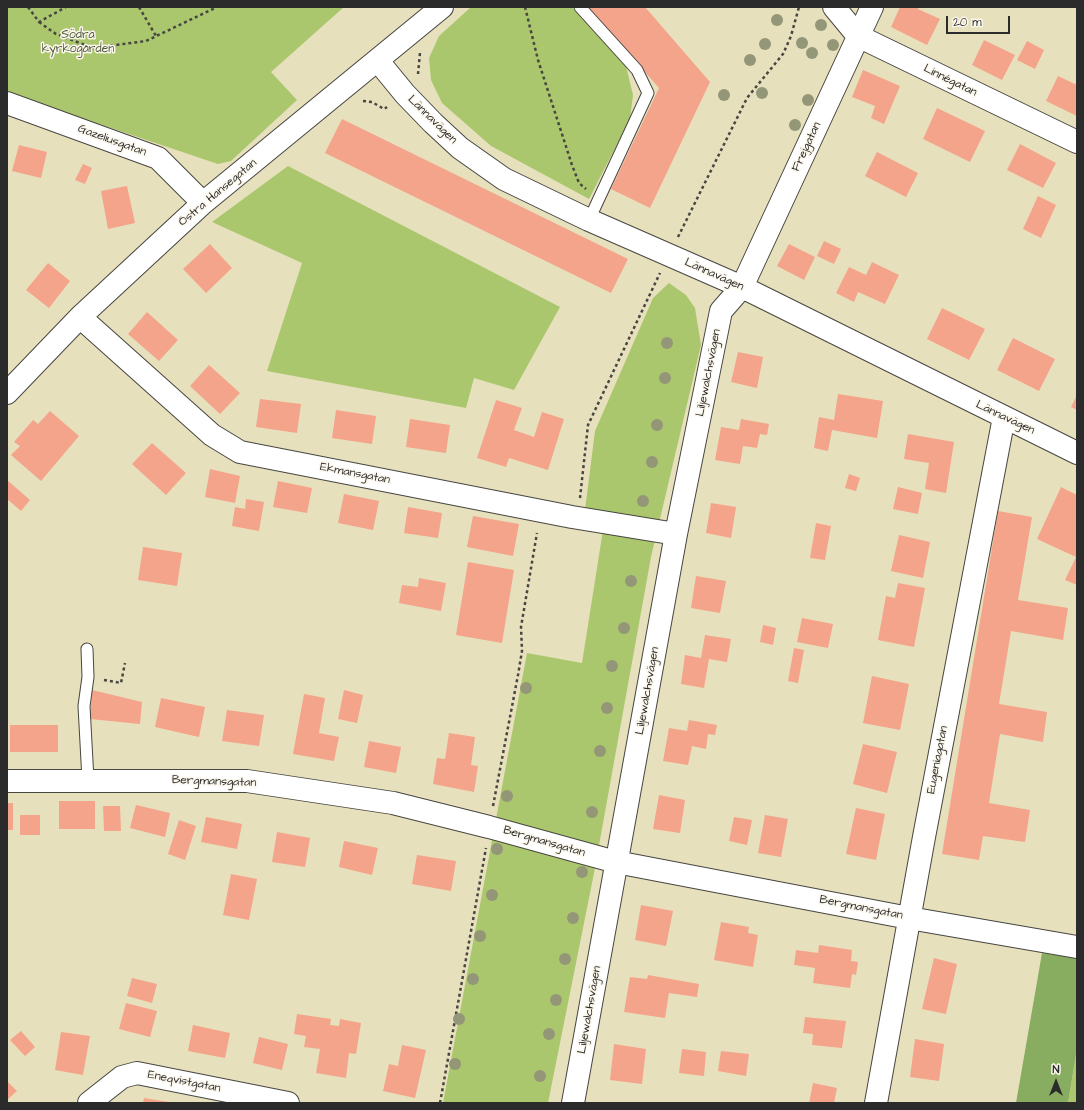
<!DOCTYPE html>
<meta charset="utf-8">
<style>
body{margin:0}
#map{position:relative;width:1084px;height:1110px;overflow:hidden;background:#e7e0bd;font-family:"Architects Daughter",sans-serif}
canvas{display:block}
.frame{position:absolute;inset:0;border:8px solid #2b2b2b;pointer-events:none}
.north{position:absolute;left:1036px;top:1062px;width:40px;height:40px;-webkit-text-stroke:3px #fbf7ec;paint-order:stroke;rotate:0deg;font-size:11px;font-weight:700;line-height:16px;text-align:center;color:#2b2b2b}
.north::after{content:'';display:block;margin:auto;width:14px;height:18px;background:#2b2b2b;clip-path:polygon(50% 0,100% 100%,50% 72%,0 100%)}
.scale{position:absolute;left:946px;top:16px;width:64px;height:18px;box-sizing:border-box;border:2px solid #2b2b2b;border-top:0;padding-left:5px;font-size:12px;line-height:14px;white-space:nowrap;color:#2b2b2b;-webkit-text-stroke:3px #fbf7ec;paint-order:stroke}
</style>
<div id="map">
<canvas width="1084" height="1110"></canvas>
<div class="frame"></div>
<div class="north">N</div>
<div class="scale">20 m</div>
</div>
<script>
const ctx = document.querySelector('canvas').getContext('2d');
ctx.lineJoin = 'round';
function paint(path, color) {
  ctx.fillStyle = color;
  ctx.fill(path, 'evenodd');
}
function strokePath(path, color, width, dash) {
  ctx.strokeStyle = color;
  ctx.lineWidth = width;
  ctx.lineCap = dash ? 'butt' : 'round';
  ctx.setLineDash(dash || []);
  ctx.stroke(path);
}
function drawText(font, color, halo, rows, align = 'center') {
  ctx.font = font + ' "Architects Daughter",sans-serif';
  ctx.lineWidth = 3;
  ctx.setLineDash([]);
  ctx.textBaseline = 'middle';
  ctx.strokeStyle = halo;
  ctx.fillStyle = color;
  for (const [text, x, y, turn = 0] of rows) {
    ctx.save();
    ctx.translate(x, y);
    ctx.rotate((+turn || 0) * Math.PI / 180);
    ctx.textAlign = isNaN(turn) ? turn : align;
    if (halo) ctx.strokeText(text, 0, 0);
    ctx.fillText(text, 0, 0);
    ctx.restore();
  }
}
paint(new Path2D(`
 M7,7H344L271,72L297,100L231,161L218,164L7,93Z
 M471,7H572L626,66L633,95L630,119L589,199L491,146L442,103L431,80L429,58L439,36Z
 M288,166L560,307L514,390L474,378L466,408L267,371L302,263L212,222Z
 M669,283L686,295L695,308L701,345L651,557L594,873L548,1103H443L527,653L582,663L606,511L585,510L595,431L653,298Z
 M1077,1048V1103H1068Z`), '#abc76d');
paint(new Path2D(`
 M1042,953L1077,958V1048L1068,1103H1016Z`), '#88ac60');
paint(new Path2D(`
 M588,7H645L710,82L650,208L611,189L659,88Z
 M900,7H919L918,9L940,19L927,45L891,27Z
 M984,40L1015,55L1002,80L972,65Z
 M1027,41L1044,50L1035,69L1017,60Z
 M863,70L900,86L884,124L871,118L875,106L852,97Z
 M1058,76L1077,85V116L1046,101Z
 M937,108L985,131L970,162L923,139Z
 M342,119L628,259L611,293L325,153Z
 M1020,144L1056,163L1043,188L1007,170Z
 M19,145L47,152L41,178L12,171Z
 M877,152L918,173L906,197L865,176Z
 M83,164L92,168L85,184L75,180Z
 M127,186L135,223L108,229L101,191Z
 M1038,196L1056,205L1041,238L1023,229Z
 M824,241L841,249L834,264L817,256Z
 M210,244L232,268L206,293L183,269Z
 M789,244L815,257L804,280L777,266Z
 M872,262L899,275L885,304L858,292L854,302L836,293L849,267L866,275Z
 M48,263L70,281L49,308L26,290Z
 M942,308L985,329L969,360L927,339Z
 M147,312L178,340L159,361L128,334Z
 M1013,338L1055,359L1039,391L997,370Z
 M738,352L763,357L757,388L731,382Z
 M209,365L240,393L220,414L190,386Z
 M838,394L883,401L877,438L832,430L828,451L814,448L819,417L834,420Z
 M1077,395V410L1071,407Z
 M260,399L301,404L297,433L256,427Z
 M496,400L522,408L514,430L534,437L542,412L564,419L548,470L509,458L506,467L477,458Z
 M336,410L376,416L372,444L332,438Z
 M50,411L79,436L41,481L11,455L20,446L14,442L33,420L38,424Z
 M410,419L450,425L446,453L406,447Z
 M741,419L769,424L767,435L760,434L757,448L743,446L740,464L715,460L721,427L739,430Z
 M908,434L954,442L946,493L925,489L929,463L904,459Z
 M152,443L186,473L166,495L132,464Z
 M210,469L240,476L235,503L205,497Z
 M849,474L860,478L856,491L845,488Z
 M7,480L30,500L21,511L7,499Z
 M278,481L312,488L307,513L273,507Z
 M898,487L922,493L918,514L893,509Z
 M1061,487L1077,495V585L1065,580L1076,557L1037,539Z
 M344,494L379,501L373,530L338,523Z
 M246,499L264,502L259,531L232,526L235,507L245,509Z
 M711,503L736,507L731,538L706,533Z
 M408,507L442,513L438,538L404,533Z
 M998,511L1032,517L1018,600L1068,608L1063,640L1011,631L999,704L1047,712L1043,742L1000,734L989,803L1030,810L1025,842L983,836L979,860L942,854Z
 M473,516L519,524L513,556L467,547Z
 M816,523L831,526L825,560L810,558Z
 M899,535L930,542L923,578L891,571Z
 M143,547L182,553L177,586L138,580Z
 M468,562L514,570L502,643L456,635Z
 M696,576L726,581L720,613L691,608Z
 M419,578L446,583L441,611L399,603L402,585L418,587Z
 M898,583L925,588L914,647L878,640L886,596L895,598Z
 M802,618L833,624L828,648L797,642Z
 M763,625L776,628L773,645L760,642Z
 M705,635L731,639L727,662L709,659L704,688L681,684L685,655L701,658Z
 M794,648L804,650L798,683L788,681Z
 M872,676L909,684L900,730L863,723Z
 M92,690L142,702L140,724L90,719Z
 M344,690L363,695L357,723L338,719Z
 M304,694L325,698L319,733L339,737L334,761L293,754Z
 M161,698L205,707L199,737L155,727Z
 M227,710L264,715L259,746L222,741Z
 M689,720L717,725L715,735L708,734L706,749L692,746L688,765L663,761L669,728L687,731Z
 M10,725H58V752H10Z
 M449,733L475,737L471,765L478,766L474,792L433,784L437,758L445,759Z
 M369,741L401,747L396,773L364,767Z
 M863,744L897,752L887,793L853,784Z
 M659,795L685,800L680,833L653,829Z
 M59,801H95V829H59Z
 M7,803H13V830H7Z
 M136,805L170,813L165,837L130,828Z
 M103,806H120L121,831H104Z
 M856,808L885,814L876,860L846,854Z
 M20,815H40V835H20Z
 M765,815L788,819L781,857L758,853Z
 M206,817L242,824L237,849L201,842Z
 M734,817L752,820L747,845L729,841Z
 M179,820L196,826L185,860L168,854Z
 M277,832L310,838L305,867L272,862Z
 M344,841L378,848L372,875L339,867Z
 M417,855L456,861L451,891L412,884Z
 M231,874L257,879L249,920L223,915Z
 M641,905L673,911L666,946L635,940Z
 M721,922L749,927L748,933L758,935L753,967L714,960Z
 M819,945L852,950L851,961L858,962L856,975L852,974L850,988L813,983L815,968L794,965L796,950L818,953Z
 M934,958L957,964L946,1014L922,1009Z
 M648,975L699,984L697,997L669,993L665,1018L624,1012L630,977L647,979Z
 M132,978L157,984L152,1003L127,996Z
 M126,1003L157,1011L150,1037L119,1029Z
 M297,1014L331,1019L330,1025L339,1026L340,1019L361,1023L356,1054L349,1053L346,1078L316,1073L320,1049L304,1047L306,1036L294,1034Z
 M805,1017L846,1021L842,1048L812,1045L813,1034L803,1033Z
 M193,1025L230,1033L225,1058L188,1051Z
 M21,1031L35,1047L25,1056L10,1040Z
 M61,1032L90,1036L83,1075L55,1070Z
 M259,1037L288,1044L282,1070L253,1063Z
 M915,1039L944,1044L939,1081L910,1077Z
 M614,1044L646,1049L642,1084L610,1080Z
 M402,1045L426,1050L415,1098L383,1091L389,1064L398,1066Z
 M682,1049L706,1052L704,1076L679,1073Z
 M721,1051L749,1054L746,1076L718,1071Z
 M7,1081L17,1091L7,1100Z
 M813,1083L837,1088L834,1103H809Z
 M144,1098L169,1102V1103H143Z`), '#f4a48a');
const lane = new Path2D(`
 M580,7L637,70L648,93L589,220
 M87,649L88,677L84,706L88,780`);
const street = new Path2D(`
 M834,7L858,36L1077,142
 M378,61L405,94L433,123L460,148L504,179L589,220L742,287L1077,453
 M7,103L158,158L203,203
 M80,317L212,435L240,452L572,517L676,534
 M7,393L80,317L203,203L442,7
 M7,781H247L393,803L489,827L616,862L909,918L1077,947
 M89,1103L122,1077L137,1073L288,1103
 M573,1103L676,534L721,311L742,287L872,7
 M876,1103L924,837L1004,417`);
strokePath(lane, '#474641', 13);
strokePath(street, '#474641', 24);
strokePath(new Path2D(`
 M28,7L39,22L66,7
 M139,7L156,36
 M525,7L538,60L572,165L579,183L586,189
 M39,22L56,34L93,48L146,41L217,7
 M418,74L420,53
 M363,101L372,102L384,109L387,107
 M678,237L747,98L783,54L791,36L799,7
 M580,498L588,425L660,273
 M104,680L121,683L125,663
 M493,806L518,675L522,651L521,627L537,533
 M440,1103L486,848`), '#474641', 2.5, [3, 3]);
strokePath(lane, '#fff', 11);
strokePath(street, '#fff', 22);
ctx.fillStyle = '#949678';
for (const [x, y] of [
 [777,20],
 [821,25],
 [802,43],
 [765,44],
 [833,45],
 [812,53],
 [750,60],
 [762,93],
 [724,95],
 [808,100],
 [795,125],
 [667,343],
 [665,378],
 [657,425],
 [652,462],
 [643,501],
 [631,581],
 [624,628],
 [612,666],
 [526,688],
 [607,708],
 [600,751],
 [507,796],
 [592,812],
 [497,849],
 [582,872],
 [492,895],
 [573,918],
 [480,936],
 [565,959],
 [473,979],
 [556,1000],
 [459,1019],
 [549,1034],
 [455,1064],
 [540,1076]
]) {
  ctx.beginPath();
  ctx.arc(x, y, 6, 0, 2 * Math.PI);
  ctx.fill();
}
drawText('12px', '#515a3f', '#fbf7ec', [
 ["Södra",78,35],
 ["kyrkogården",78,49]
]);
drawText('12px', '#2b2b2b', '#fbf7ec', [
 ["Linnégatan",950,81,26],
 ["Lännavägen",432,120,44],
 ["Gazeliusgatan",112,141,20],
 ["Frejgatan",807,147,-65],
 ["Östra Hansegatan",218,193,-40],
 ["Lännavägen",714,275,24],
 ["Liljewalchsvägen",709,373,-79],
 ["Lännavägen",1005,418,25],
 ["Ekmansgatan",355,474,11],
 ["Liljewalchsvägen",648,691,-80],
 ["Eugeniagatan",938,760,-79],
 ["Bergmansgatan",214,782,2],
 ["Bergmansgatan",544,842,16],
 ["Bergmansgatan",861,908,11],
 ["Liljewalchsvägen",590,1010,-80],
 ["Eneqvistgatan",184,1082,11]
]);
</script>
